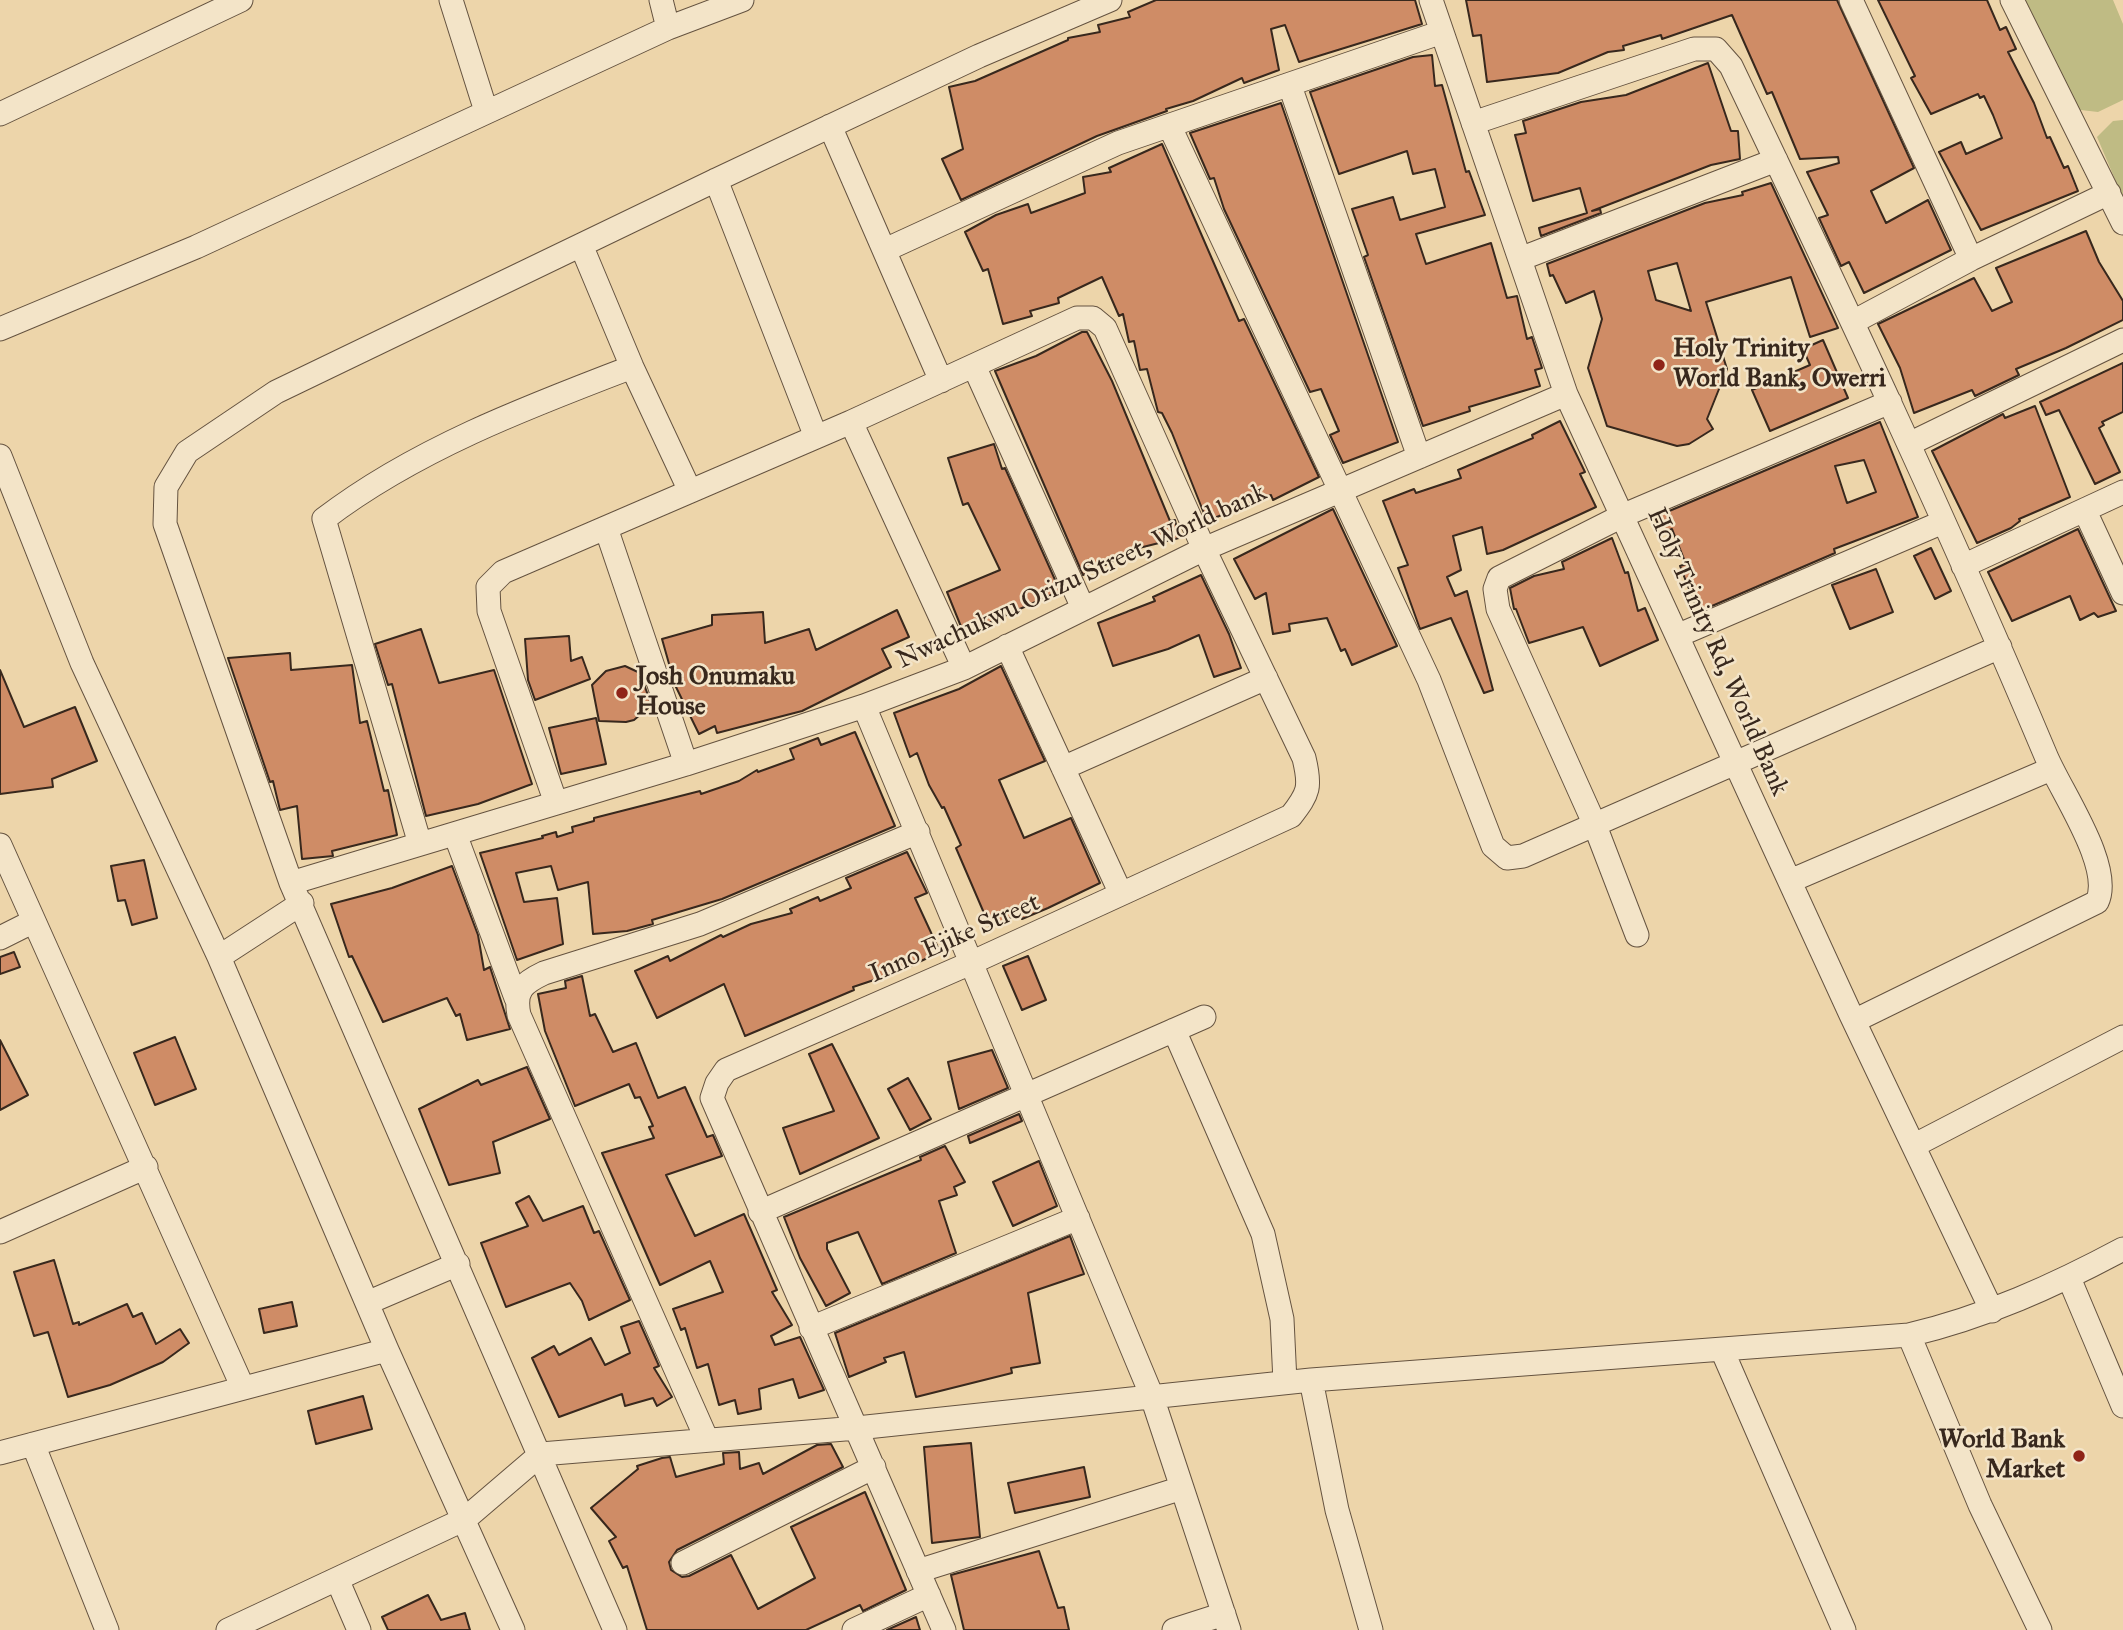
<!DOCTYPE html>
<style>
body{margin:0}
canvas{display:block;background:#edd5aa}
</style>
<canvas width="2123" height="1630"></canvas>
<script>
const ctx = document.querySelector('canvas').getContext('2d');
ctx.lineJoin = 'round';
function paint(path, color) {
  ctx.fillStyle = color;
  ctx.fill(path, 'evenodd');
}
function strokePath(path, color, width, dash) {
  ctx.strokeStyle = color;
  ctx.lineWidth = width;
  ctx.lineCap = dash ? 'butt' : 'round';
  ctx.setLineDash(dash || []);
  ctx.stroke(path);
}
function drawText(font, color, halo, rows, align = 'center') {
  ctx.font = font + ' "IM FELL Great Primer",serif';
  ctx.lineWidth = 5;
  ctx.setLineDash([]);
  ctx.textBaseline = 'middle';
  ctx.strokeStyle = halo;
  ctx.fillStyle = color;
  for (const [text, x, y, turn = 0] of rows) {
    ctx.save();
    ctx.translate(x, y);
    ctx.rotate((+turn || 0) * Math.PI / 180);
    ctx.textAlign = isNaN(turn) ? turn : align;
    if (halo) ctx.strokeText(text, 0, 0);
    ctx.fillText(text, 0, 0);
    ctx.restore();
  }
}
paint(new Path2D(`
 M2017,0H2113L2123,24V100L2098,112L2072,109Z
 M2123,120V198L2097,137L2113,121Z`), '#bfbb84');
const building = new Path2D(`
 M1156,0H1415L1422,24L1299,62L1285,25L1271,29L1279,70L1244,83L1242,78L1193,101L1166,109L1167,111L1097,136L961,200L942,159L963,149L949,87L975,81L1068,40V38L1100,32L1098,25L1130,17L1128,12Z
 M1466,0H1837L1914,168L1871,191L1886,223L1928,200L1951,250L1864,293L1849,262L1841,266L1819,218L1828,215L1807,172L1839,163L1838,157L1800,159L1772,92L1767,94L1732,15L1662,39L1661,35L1623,46L1624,50L1608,52L1558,73L1487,82L1481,35L1473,36Z
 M1878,0H1987L2000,30L2006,27L2016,49L2008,52L2034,103L2047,138L2050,137L2064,168L2068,166L2078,191L1981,230L1939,152L1961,142L1966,154L2002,138L1993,115L1984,96L1980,98L1978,94L1931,114L1911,78L1915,76Z
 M1432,55L1435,86L1442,85L1466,172L1469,171L1485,215L1416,234L1426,264L1491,243L1507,298L1517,296L1527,339L1532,337L1542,368L1535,370L1540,386L1469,407L1470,411L1423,426L1364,257L1368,255L1352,209L1393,197L1400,220L1445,207L1435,169L1413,174L1407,151L1339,174L1310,92L1413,57Z
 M1708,63L1731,131H1738L1740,159L1711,165L1592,211L1600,209L1601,213L1541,236L1539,228L1587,213L1580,188L1533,201L1515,135L1526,133L1523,121L1581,102L1626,95Z
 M1281,103L1398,442L1343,463L1330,435L1339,431L1321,389L1310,392L1224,209L1214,178L1210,179L1190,133Z
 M1162,144L1239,321L1244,319L1319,477L1273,500L1271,495L1207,521L1172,433L1162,413L1158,412L1147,369L1140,370L1134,341L1129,342L1123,314L1119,316L1102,277L1058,298L1059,303L1030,311L1032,316L1003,324L988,269L983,271L965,232L996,215L1028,204L1031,213L1085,193L1083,177L1111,172L1109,168Z
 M1771,183L1838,328L1810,337L1791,277L1706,302L1727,369L1707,419L1713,429L1689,444L1677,446L1607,426L1588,368L1602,319L1594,291L1566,303L1553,275L1550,276L1547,264L1705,203L1743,195L1742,192ZM1677,263L1691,311L1656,300L1648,271Z
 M2086,231L2099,262L2123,301V320L2066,348L2016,369L2019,375L1975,396L1972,390L1914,413L1900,368L1878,324L1974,278L1992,311L2012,302L1996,268Z
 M1082,332H1087L1112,381L1170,521L1175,520L1179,538L1127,551L1129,554L1083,575L995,371L1036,356Z
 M1823,340L1848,398L1770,431L1752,390L1810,365L1803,349Z
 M2123,363V412L2102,422L2104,425L2099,428L2120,472L2095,484L2059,410L2046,415L2040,402Z
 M2035,406L2070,497L2019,519L2020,521L2011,528L1977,543L1932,451L2003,414L2005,418Z
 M1560,421L1585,472L1580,474L1596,507L1503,550L1487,554L1482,527L1453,536L1461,570L1447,577L1455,596L1467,591L1493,690L1484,693L1451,618L1420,629L1398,568L1408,565L1383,501L1414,489L1416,493L1461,478L1458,470L1533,438L1532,435Z
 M1880,422L1918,517L1834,549L1835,553L1698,612L1680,566L1686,564L1672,529L1662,533L1655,517ZM1864,460L1876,492L1847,503L1835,466Z
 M994,444L1002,469L1005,468L1060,591L964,634L947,592L1000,570L968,503L963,505L948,458Z
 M1333,509L1397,646L1352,665L1345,649L1341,651L1327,618L1289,624L1290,631L1273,634L1266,593L1255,599L1234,559Z
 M2078,529L2116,611L2098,617L2094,613L2080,620L2070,596L2012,621L1988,572Z
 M1612,538L1625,573L1628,572L1638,611L1645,608L1658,640L1600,666L1583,627L1529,643L1516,609H1514L1510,588L1534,576L1564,569L1562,562Z
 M1931,548L1951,591L1935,599L1914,556Z
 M1876,569L1893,612L1850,629L1832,585Z
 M1201,575L1229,634L1241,668L1214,677L1199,635L1168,649L1113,666L1098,623L1155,601L1153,597Z
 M897,610L909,637L882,649L891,667L802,711L717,733L715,726L699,734L675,685L662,639L712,625V615L763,612L765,643L809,629L816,650Z
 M421,629L439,683L494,670L532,784L478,804L426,816L392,684L388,685L375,644Z
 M569,636L571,661L582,657L590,679L535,700L528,680L525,639Z
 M290,653L291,670L352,665L360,723L367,721L384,791L388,790L397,835L332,851L333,856L302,859L297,806L280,810L273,781L270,782L228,658Z
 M625,666L640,673L650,701L648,708L634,720L626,722L599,721L592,685L606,671Z
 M1001,666L1045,761L999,780L1024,838L1071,818L1100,883L1048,908L1022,919L1020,914L990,927L956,848L961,845L944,807L942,808L929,785L917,753L910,757L894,713L959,689Z
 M0,670L24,727L75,707L97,761L52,779L53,787L0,794Z
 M596,718L606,764L561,774L549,728Z
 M855,732L895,826L722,899L652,920L653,924L627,931L593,934L588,882L558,890L551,866L516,873L524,902L557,898L563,944L517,960L480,853L543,838L542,836L556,832L557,837L573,832L572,827L594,821V818L700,791L701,794L739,781L757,770L758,772L794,759L790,749L818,738L821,745Z
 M907,852L927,893L915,898L940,952L898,972L853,987L854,990L745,1036L724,984L657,1018L635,971L668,956L670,961L721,935L723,937L751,924L792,913L790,909L818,897L820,901L851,888L846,878Z
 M144,860L157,918L132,925L125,900L118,901L111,866Z
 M452,866L478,935L484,970L490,967L510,1029L467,1040L460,1014L456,1016L447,998L383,1022L352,956L349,957L331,904L392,888Z
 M14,952L20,967L0,974V957Z
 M1028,956L1046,1000L1022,1010L1003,966Z
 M582,976L590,1016L595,1014L613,1052L636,1043L658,1098L685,1087L707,1137L713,1135L722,1156L666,1175L695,1236L744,1214L777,1290L772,1292L792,1325L771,1336L775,1345L800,1337L824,1390L799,1398L793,1379L759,1389L761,1409L738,1414L735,1400L719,1405L708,1364L697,1368L685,1328L681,1330L673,1309L723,1292L710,1261L660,1285L602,1153L654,1138L649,1127L653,1126L640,1097L635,1098L629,1084L575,1106L545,1031L538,994L566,988L565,981Z
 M175,1037L196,1089L155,1105L134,1053Z
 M0,1040L28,1095L0,1110Z
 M832,1044L879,1138L800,1174L783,1128L834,1111L809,1054Z
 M992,1050L1008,1088L959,1109L948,1062Z
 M527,1067L550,1119L493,1142L500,1173L449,1185L419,1109L478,1080L481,1085Z
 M908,1078L931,1119L910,1130L888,1089Z
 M1019,1114L1022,1121L970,1143L968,1136Z
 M945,1146L965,1182L954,1187L957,1195L939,1201L956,1253L882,1284L858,1232L827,1243V1249L850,1293L826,1306L800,1258L784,1217L921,1160L920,1157Z
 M1039,1161L1057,1206L1013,1226L993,1182Z
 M529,1196L543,1221L583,1206L594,1233L599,1231L630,1300L589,1320L582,1301L570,1283L506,1307L481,1243L528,1226L516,1203Z
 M1070,1236L1084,1274L1028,1293L1040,1363L1011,1368L1012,1373L916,1397L904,1352L884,1358L886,1362L849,1377L835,1333Z
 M54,1260L73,1324L79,1322V1325L127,1304L133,1317L142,1313L156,1344L180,1329L189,1343L163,1362L110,1385L68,1397L48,1332L34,1336L14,1272Z
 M292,1302L297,1326L264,1333L259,1309Z
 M639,1321L659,1366L654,1368L672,1397L657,1406L653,1398L625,1406L622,1394L559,1417L532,1358L554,1346L559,1355L591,1338L605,1365L630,1353L621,1327Z
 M363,1396L372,1429L316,1444L308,1411Z
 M971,1443L980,1537L932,1543L924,1447Z
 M831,1444L843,1467L677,1550L669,1562L671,1570L682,1577L689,1576L731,1555L758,1609L815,1578L791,1527L865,1492L906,1590L863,1611L860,1605L806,1630H647L627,1566L623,1568L609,1541L616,1537L591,1508L638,1469L637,1466L662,1458L670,1457L676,1477L724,1464L723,1453L739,1452L740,1469L759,1463L763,1474L817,1445Z
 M1084,1467L1090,1497L1015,1513L1008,1483Z
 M1039,1551L1058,1608L1064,1607L1069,1630H964L951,1575Z
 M428,1595L441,1620L465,1613L470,1630H388L382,1617Z
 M916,1617L920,1630H887Z`);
paint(building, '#cf8c66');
strokePath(building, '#38281d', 2);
const street = new Path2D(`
 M451,0L486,111
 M661,0L668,28
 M1431,0L1566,394L1851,1015L1992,1311
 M1851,0L1971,259
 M2012,0L2123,223
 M1290,86L1419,457
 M0,114L241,0
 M1473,123L1694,49H1716L1731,66C1840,294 1948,523 2046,756C2061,792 2114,867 2097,902L1854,1021
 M830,126L941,381
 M1170,127L1429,680L1493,846L1507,858L1523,856L2000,647
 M716,180L816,437
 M581,245L632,367L690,491
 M885,250L1118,143L1442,32
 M1520,259L1776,160
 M1853,322L1971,259L2109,193
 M0,329L196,247L668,28L742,0
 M974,366L1083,608
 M851,422L964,668
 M1909,444L2123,340
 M0,456L82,663L219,957L387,1350L513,1630
 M2085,511L2123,593
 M606,528L686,764
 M1963,566L2123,492
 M1679,635L1943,522
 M1007,646L1121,894
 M864,706L1151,1394L1229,1630
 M1063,768L1266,678
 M556,803L489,611L488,587L503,572L851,422L1077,318H1093L1105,328L1204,549L1304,758C1311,787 1309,793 1291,816L973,962L726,1070L717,1083L712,1098L944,1630
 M455,834L516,998
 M420,844L324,519C414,450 527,407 632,367
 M0,845L243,1388
 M1790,881L2051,769
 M291,883L686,764L864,706L964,668L1204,549L1566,394
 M1637,935L1594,823L1498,609L1495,589L1499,578L1624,515L1890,402
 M0,938L32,922
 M219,957L302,903
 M1174,1030L1263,1234L1282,1319L1285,1382
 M1915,1145L2123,1037
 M760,1212L1204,1017
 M0,1232L146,1167
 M2069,1278L2123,1406
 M367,1303L458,1264
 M811,1328L1078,1218
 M1909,1335L1980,1505L2040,1630
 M1722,1350L1844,1630
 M1311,1380L1337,1510L1371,1630
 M707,1440L519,1015C514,990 523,983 544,973L700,924L918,832
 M33,1444L107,1630
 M0,1453L387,1350
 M683,1563L874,1467
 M918,1571L1182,1488
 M337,1579L359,1630
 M228,1630L465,1519L541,1454L857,1428L1311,1380L1909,1335C1985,1317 2054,1286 2123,1249
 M615,1630L291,883L165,524L166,487L187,452L276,392L716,180L979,56L1110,0
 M854,1630L929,1595
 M1174,1630L1224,1614`);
strokePath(street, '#655340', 25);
strokePath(street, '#f3e4c8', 23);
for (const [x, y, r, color] of [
 [1659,365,7,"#8f2418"],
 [622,693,7,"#8f2418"],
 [2079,1456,7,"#8f2418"]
]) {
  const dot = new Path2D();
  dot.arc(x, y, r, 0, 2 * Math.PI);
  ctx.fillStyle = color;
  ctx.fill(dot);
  strokePath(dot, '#f3e4c8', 2.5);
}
drawText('bold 26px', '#38281d', '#f3e4c8', [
 ["Holy Trinity",1673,350],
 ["World Bank, Owerri",1673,380],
 ["Josh Onumaku",636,678],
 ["House",636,708],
 ["World Bank",2065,1441,"right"],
 ["Market",2065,1471,"right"]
], 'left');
drawText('26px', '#38281d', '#f3e4c8', [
 ["Nwachukwu Orizu Street, World bank",1082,577,-25],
 ["Holy Trinity Rd, World Bank",1717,652,66],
 ["Inno Ejike Street",955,939,-24]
]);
</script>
